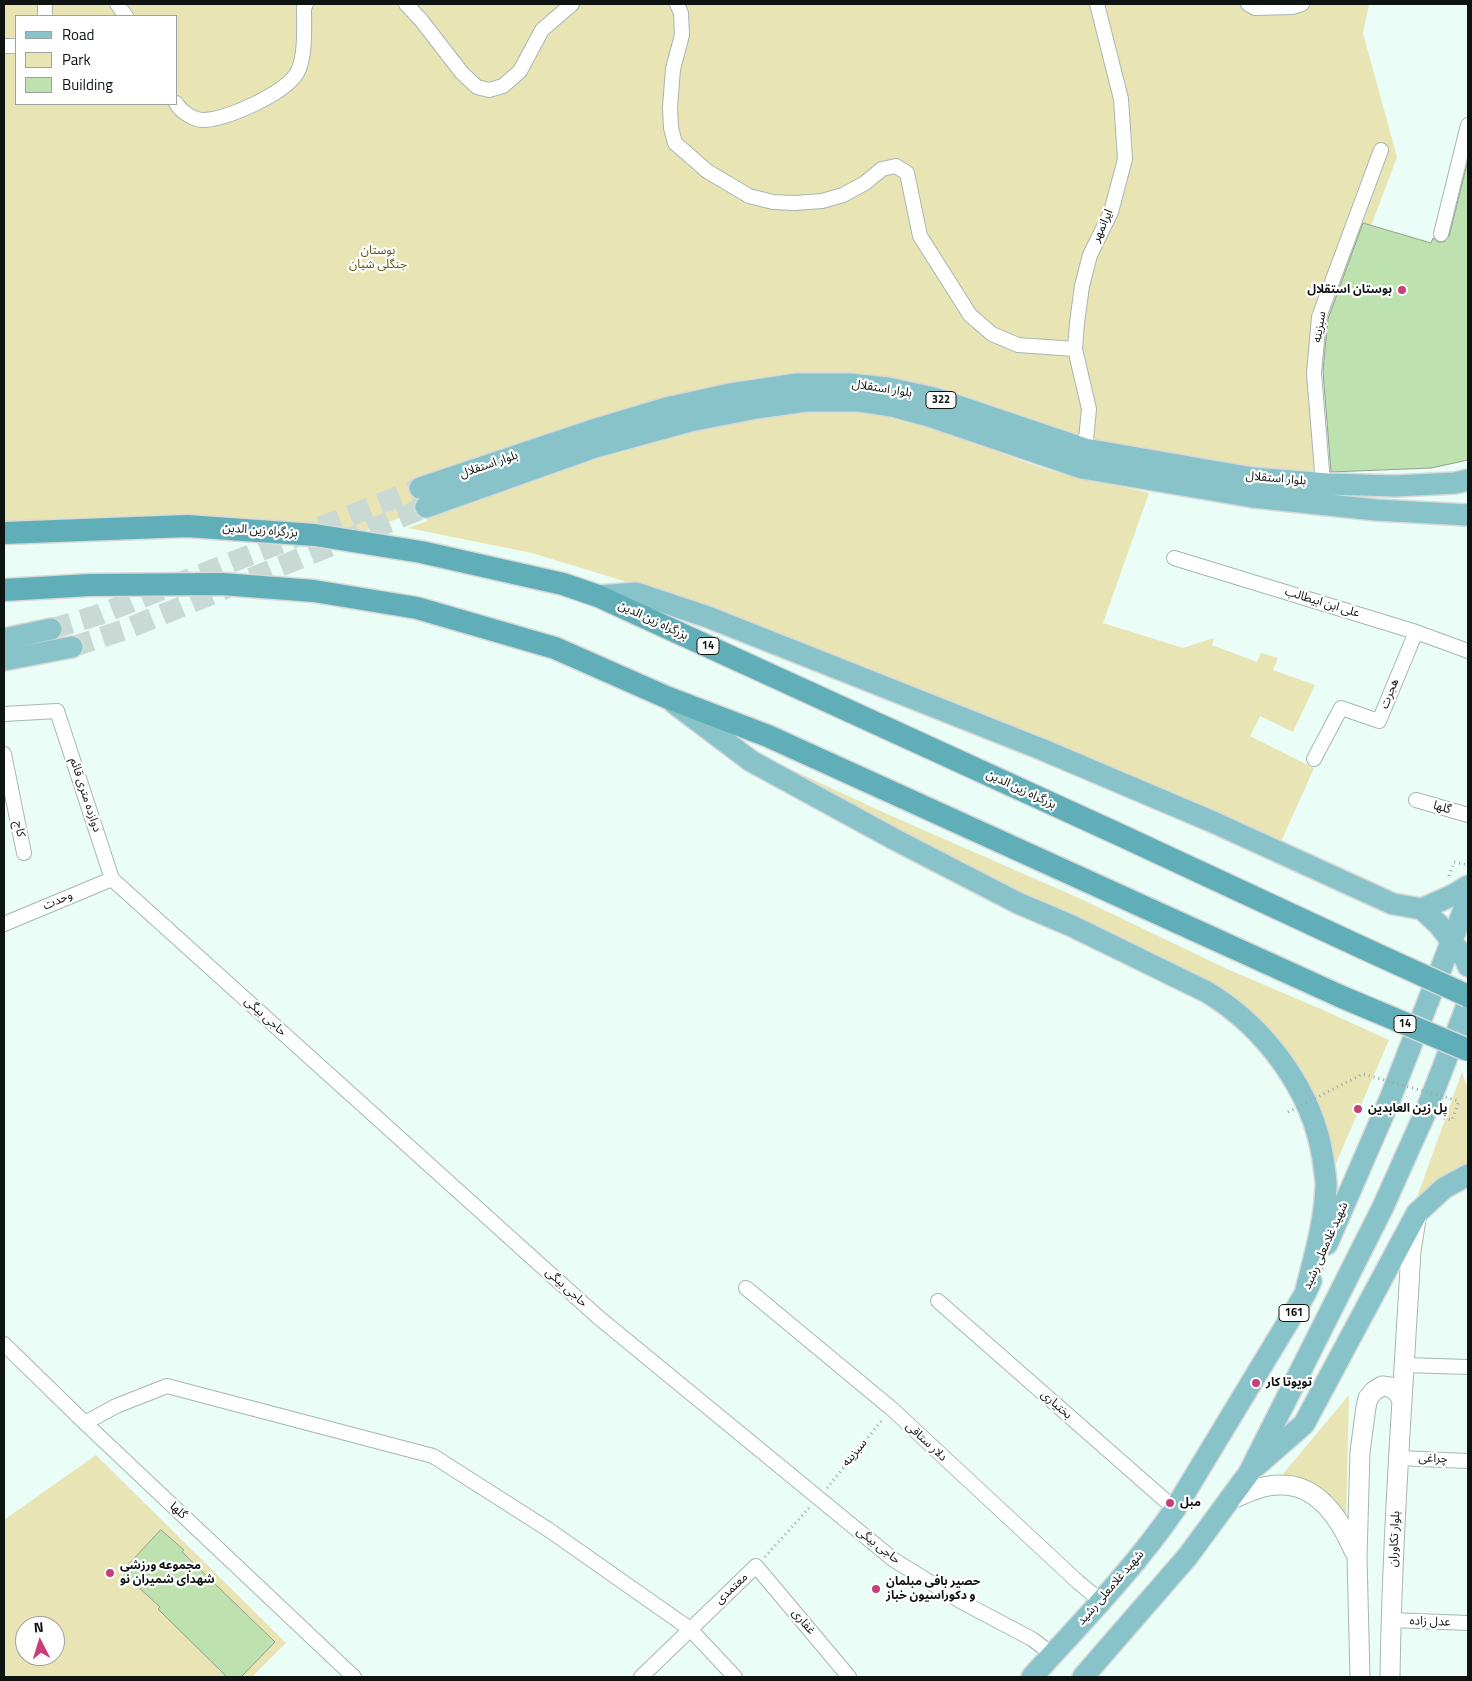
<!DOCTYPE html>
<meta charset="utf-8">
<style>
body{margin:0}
#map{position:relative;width:1472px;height:1681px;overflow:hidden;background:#eafdf6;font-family:"Titillium Web",sans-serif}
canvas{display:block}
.frame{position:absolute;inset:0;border:5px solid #0e1412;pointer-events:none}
.legend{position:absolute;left:15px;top:15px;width:162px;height:90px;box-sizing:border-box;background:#fff;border:1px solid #9fa1a0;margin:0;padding:6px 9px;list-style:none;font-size:15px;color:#0e1412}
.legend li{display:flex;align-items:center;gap:10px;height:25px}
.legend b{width:25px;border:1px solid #9fa1a0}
.north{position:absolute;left:15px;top:1616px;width:50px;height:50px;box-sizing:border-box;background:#fff;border:1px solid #9fa1a0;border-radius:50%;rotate:355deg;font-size:14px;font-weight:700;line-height:20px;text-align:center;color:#0e1412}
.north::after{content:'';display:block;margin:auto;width:18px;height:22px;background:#c73e79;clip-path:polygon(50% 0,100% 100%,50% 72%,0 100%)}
</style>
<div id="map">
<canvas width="1472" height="1681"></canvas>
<div class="frame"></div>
<ul class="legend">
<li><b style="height:6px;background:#88c3ca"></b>Road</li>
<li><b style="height:14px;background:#e9e4b4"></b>Park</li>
<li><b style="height:14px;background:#bde2b0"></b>Building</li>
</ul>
<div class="north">N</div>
</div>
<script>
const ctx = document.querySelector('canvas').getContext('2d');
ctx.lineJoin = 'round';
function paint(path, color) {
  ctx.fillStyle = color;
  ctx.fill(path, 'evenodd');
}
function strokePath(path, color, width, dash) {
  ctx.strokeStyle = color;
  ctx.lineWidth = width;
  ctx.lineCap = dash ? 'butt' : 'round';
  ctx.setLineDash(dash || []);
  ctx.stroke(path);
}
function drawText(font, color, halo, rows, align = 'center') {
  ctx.font = font + ' "Titillium Web","Noto Sans Arabic",sans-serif';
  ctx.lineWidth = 4.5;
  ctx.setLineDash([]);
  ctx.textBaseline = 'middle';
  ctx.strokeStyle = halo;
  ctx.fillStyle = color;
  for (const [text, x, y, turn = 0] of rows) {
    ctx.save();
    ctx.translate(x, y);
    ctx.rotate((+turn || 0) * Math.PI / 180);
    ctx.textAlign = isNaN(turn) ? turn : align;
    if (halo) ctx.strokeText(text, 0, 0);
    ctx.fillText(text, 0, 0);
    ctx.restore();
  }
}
paint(new Path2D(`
 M4,4H1369L1363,33L1397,157L1325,348L1319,394L1331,505L882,407L788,411C819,410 852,407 883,414C940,427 993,452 1049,470C1081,479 1115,485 1149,493L1103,623L1183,648L1214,638L1212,645L1257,662L1261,653L1278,658L1273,670L1315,685L1293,732L1260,716L1250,736L1314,768L1280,844L660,592L532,553L408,528L427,521L426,508L338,541L218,532L4,543ZM16,16H176V104H16Z
 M754,752L887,814L1081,899L1227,969L1323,1010L1389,1040L1331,1175L1264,1029L948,861Z
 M1462,1072L1468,1089V1167L1415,1203Z
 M1349,1395L1346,1521L1277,1481Z
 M96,1455L286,1643L252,1677H4V1520ZM25,1626H55V1656H25Z`), '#e9e4b4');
const building = new Path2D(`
 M1468,160V460L1431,468L1331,472L1323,371L1328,319L1363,223L1431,243L1433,238L1438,242H1444L1449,236Z
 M161,1530L184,1550L182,1552L275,1642L241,1677H227L158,1609L160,1607L122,1572Z`);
paint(building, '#bde2b0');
strokePath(building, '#959e91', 1);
strokePath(new Path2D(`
 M51,629L98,615L420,488
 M72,647L124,630L426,507`), '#c9dad4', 21, [21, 11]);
const minor = new Path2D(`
 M117,4L126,16
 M406,4L421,20L462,73L477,87L489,90L503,86L520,71L542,30L572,4
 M677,4L681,13L682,35L673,69L670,107L671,128L675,143L707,171L749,196L773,202L795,203L822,201L843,195L865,183L882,169L896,166L907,173L920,236L970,315L992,334L1018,345L1075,349
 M1248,4L1255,8L1292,7L1302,4
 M45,16V4
 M4,46H16
 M176,103C181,112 195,121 205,120C229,118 284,94 297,73C306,57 304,26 304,8L306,4
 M1441,234L1468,125
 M1085,449L1089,409L1075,349L1077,323L1082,286L1090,255L1111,212L1125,159L1121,99L1097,4
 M1323,483L1314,373L1319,317L1381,150
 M1174,558L1416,632L1468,651
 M4,714L57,711L112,879
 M4,754L24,853
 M1314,759L1341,708L1379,721L1416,632
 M1416,800L1468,815
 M112,879L598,1317L894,1560L962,1602L1032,1639L1052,1654
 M4,924L112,879
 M746,1288L892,1409L1078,1582L1101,1601
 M938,1301L1175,1509
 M4,1344L85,1423L354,1677
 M1405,1365L1468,1367
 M85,1423L116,1406L167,1386L433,1456L549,1530L690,1629L735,1677
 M1398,1458L1468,1461
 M1391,1620L1468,1623
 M641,1677L756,1566L849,1677`);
const secondary = new Path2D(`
 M1230,1500C1246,1493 1264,1484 1282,1485C1319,1485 1341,1521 1354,1551
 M1360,1677L1357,1557L1360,1452L1366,1407L1368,1398L1374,1391L1382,1386L1390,1387L1397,1392L1402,1400
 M1390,1677C1392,1535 1403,1393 1411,1251L1416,1219`);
const primary = new Path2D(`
 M420,488L596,429L666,408L730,394L797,384H850L888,388L934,398L1085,449L1253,478L1328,484L1395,486L1455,483L1468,480
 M426,507L595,447L690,421L757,408L806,401H858L896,407L929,416L1082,468L1253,497L1376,510L1468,515
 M598,596L636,593L708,617L1041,749L1213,822L1393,904L1422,909L1453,895L1468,886
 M4,639L51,629
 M4,660L72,647
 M674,703L751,761L894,839L1018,903L1072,926L1207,992C1265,1027 1313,1091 1323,1159C1324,1168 1326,1177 1326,1185C1325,1222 1314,1258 1305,1294
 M1422,909L1439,925L1466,960L1468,966
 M1327,1244L1390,1099L1468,899
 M1256,1466L1304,1424L1417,1213L1444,1188L1468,1175
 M1032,1677C1081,1623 1133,1570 1175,1509L1305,1294L1311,1281
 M1083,1677L1188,1556L1249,1473L1382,1209L1426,1111L1468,1003`);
const trunk = new Path2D(`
 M4,533L187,526L315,535L421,552L563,584L598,596L1118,834L1363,948
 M4,590L90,585L222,584L314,591L417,608L555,648L666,697L768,736L1342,997`);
strokePath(minor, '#a5b7b0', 16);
strokePath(secondary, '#a5b7b0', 21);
strokePath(primary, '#d8d9d9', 24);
strokePath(trunk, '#d8d9d9', 25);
strokePath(new Path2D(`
 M1449,876L1454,862L1468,865
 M1444,1118L1452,1120L1459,1101
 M827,1488L883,1419
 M765,1557L809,1508`), '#9aa8a3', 3, [1, 4]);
strokePath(minor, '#fff', 14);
strokePath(secondary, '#fff', 19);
strokePath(primary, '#88c3ca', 21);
strokePath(trunk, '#60afb8', 22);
const trunkBridge = new Path2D(`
 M1363,948L1468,996
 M1342,997L1468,1050`);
strokePath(trunkBridge, '#d8d9d9', 25, []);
strokePath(new Path2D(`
 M1288,1112L1363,1074L1459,1101`), '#9aa8a3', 3, [1, 4]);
strokePath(trunkBridge, '#60afb8', 22);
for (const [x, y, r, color] of [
 [1402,290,5,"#c73e79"],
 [1358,1109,5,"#c73e79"],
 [1256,1383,5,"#c73e79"],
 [1170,1503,5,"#c73e79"],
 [110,1573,5,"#c73e79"],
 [876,1589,5,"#c73e79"]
]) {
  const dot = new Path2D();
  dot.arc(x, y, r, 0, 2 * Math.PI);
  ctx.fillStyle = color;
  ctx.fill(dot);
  strokePath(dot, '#fff', 2);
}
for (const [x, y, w] of [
 [941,400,30],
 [708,646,22],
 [1405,1024,22],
 [1294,1313,30]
]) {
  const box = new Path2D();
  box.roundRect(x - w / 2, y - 8.5, w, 17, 4);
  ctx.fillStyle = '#fff';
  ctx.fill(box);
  strokePath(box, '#0e1412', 1);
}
drawText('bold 11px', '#0e1412', null, [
 ["322",941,400],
 ["14",708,646],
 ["14",1405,1024],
 ["161",1294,1313]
]);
drawText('12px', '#0e1412', '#fff', [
 ["ایرانمهر",1103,226,-66],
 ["سبزینه",1320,327,-81],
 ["بلوار استقلال",882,389,9],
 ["بلوار استقلال",489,465,-19],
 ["بلوار استقلال",1276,479,5],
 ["بزرگراه زین الدین",260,531,4],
 ["علی ابن ابیطالب",1322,603,17],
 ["بزرگراه زین الدین",653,621,25],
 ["هجرت",1390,694,-68],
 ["بزرگراه زین الدین",1021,790,25],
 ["دوازده متری قائم",85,795,72],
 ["گلها",1442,808,17],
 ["کاج",19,829,79],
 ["وحدت",58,901,-23],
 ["حاجی بیگی",265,1017,42],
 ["شهید غلامعلی رشید",1326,1246,-66],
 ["حاجی بیگی",566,1288,42],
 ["بختیاری",1056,1405,41],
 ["دلار ستاقی",926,1442,43],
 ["سبزینه",855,1453,-50],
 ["چراغی",1433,1459,2],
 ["گلها",178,1511,43],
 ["بلوار تکاوران",1395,1539,-87],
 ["حاجی بیگی",878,1546,38],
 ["شهید غلامعلی رشید",1111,1588,-49],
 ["معتمدی",732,1589,-43],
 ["غفاری",803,1622,50],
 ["عدل زاده",1430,1622,2]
]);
drawText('12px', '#5d550f', '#fff', [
 ["بوستان",378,251],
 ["جنگلی شیان",378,265]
]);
drawText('bold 12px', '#0e1412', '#fff', [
 ["بوستان استقلال",1392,290,"right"],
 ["پل زین العابدین",1368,1109],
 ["تویوتا کار",1266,1383],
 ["مبل",1180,1503],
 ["مجموعه ورزشی",120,1566],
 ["شهدای شمیران نو",120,1580],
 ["حصیر بافی مبلمان",886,1582],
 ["و دکوراسیون خباز",886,1596]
], 'left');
</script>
